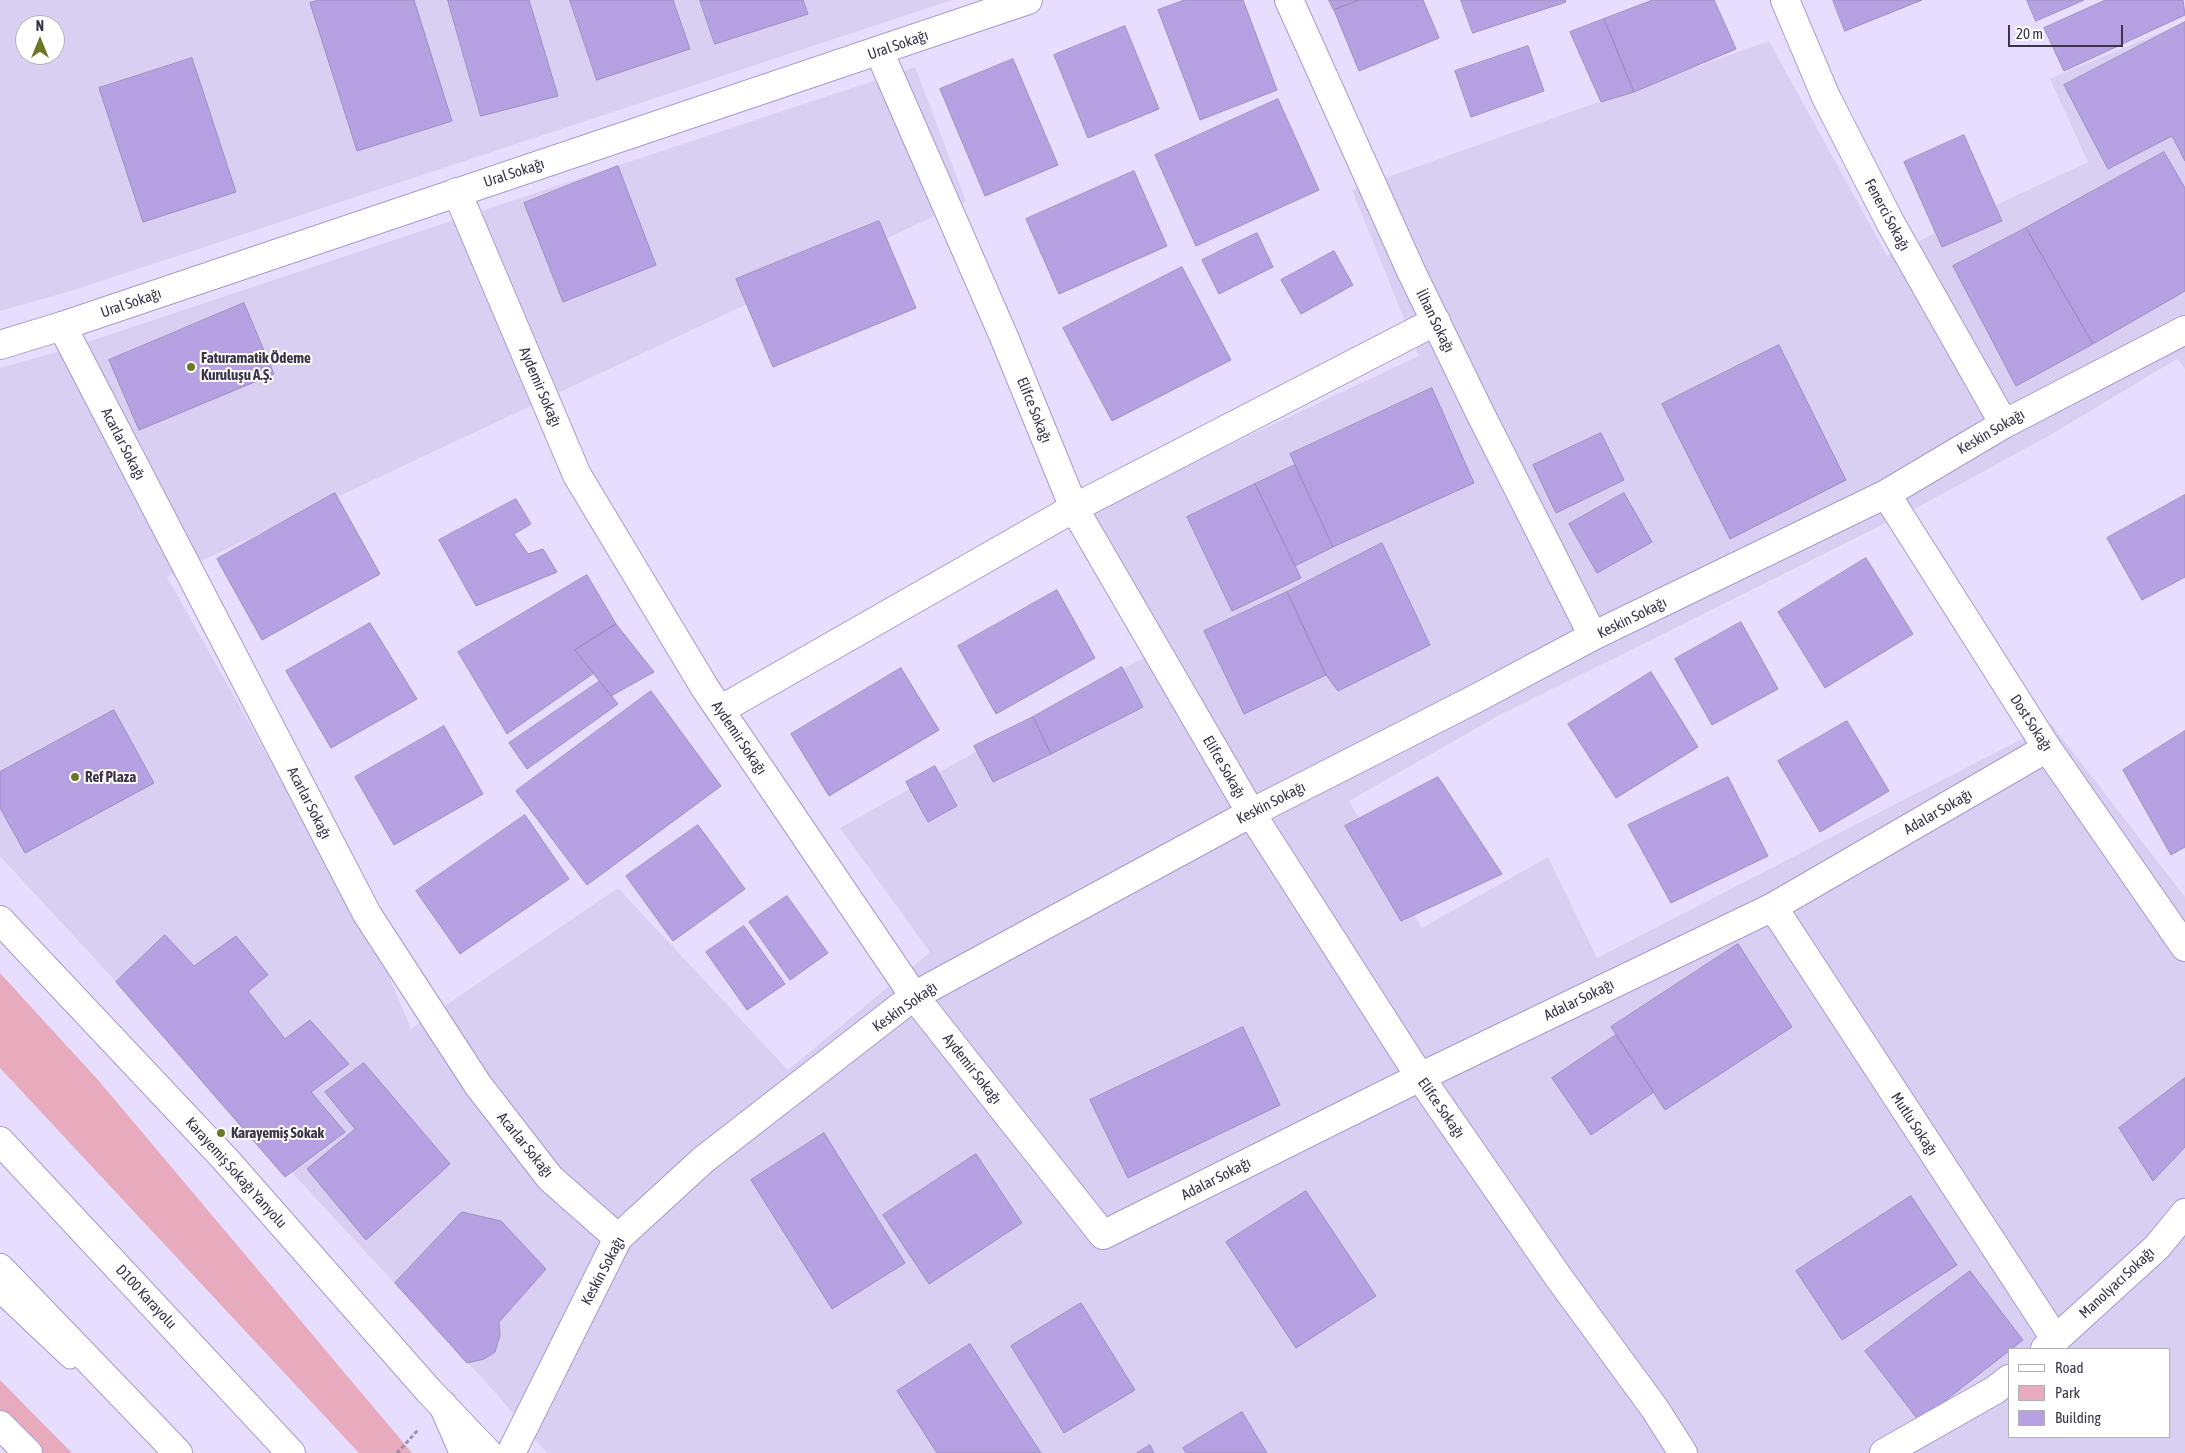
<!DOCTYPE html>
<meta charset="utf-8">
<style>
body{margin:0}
#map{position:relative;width:2185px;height:1453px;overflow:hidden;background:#e7ddfe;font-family:"Asap Condensed",sans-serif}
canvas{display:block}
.legend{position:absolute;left:2008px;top:1348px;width:162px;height:90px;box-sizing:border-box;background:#fff;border:1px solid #b1aeb6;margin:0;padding:6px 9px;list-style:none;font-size:15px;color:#3b3449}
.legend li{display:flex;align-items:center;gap:10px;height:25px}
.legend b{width:25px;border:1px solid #b1aeb6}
.north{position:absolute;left:15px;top:15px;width:50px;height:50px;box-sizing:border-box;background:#fff;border:1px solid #b1aeb6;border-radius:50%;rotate:0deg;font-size:14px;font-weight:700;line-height:20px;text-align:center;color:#3b3449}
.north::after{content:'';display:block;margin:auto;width:18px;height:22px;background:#6a7926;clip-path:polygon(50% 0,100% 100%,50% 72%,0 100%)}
.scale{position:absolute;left:2008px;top:25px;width:115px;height:22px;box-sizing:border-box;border:2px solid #3b3449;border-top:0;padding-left:6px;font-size:15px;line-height:18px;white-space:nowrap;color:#3b3449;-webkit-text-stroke:4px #fff;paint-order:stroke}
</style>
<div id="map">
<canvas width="2185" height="1453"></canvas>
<ul class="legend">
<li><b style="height:6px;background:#fff"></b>Road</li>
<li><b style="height:14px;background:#e8abbe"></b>Park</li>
<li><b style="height:14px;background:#b5a1e1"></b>Building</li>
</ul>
<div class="north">N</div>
<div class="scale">20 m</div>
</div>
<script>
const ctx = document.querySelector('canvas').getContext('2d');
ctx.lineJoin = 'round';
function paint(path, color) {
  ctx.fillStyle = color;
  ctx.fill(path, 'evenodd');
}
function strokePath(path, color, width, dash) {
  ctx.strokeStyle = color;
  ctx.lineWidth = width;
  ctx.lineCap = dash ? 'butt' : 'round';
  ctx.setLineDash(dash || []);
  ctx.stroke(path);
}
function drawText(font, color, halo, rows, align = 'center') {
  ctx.font = font + ' "Asap Condensed",sans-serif';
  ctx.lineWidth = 4;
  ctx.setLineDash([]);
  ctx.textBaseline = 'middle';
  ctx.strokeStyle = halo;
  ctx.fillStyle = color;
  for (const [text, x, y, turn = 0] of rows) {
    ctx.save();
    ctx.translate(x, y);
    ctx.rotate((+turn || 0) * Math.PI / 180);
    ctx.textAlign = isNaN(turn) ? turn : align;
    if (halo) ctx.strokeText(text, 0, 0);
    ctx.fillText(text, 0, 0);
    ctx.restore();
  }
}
paint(new Path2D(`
 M0,0H952L74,290L0,311ZM25,25H55V55H25Z
 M2185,22V369L2177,359L2052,434L1920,506L1496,717L1349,801L1422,928L1548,857L1597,958L2051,724L2185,897V1453H547L493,1390L0,856V368L60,351L915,67L966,201L167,577L384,964L411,1029L618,888L788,1070L930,952L840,828L1150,654L1080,515L1419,356L1352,190L1769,41L1887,256L2088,162L2050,79ZM2009,1349H2169V1437H2009Z`), '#d8cff3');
paint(new Path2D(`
 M0,973L99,1081L412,1453H359L0,1068Z
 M0,1380L71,1452V1453H42L0,1410Z`), '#e8abbe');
const building = new Path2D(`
 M319,0H414L452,121L357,151L310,3Z
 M448,0H529L558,96L481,116Z
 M570,0H673L690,49L597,80Z
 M700,0H803L808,14L715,44Z
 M1185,0H1243L1277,90L1200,120L1158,10Z
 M1329,0H1359L1334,10Z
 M1359,0H1423L1439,38L1359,71L1334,10Z
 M1461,0H1565L1566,2L1473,33Z
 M1653,0H1714L1736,49L1634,92L1604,19Z
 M1833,0H1922L1845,31Z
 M2027,0H2084L2036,21Z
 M2106,0H2183L2185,15L2064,71L2044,28Z
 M1604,19L1634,92L1601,102L1570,32Z
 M2185,22V161L2172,136L2108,169L2064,85Z
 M1125,26L1159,109L1088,138L1054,55Z
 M1528,46L1544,91L1471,117L1455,71Z
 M192,58L236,192L143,222L99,88Z
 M1013,59L1058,165L985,196L940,89Z
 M1278,99L1319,190L1196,246L1155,155Z
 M1964,135L2002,221L1942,247L1904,162Z
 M2164,152L2185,188V291L2093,344L2026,228Z
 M618,166L656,265L563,302L524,203Z
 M1134,171L1167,246L1059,294L1026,219Z
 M879,221L916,308L773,367L736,279Z
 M2026,228L2093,344L2016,386L1953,266Z
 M1257,233L1273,267L1219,294L1202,260Z
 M1334,251L1353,285L1301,314L1281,280Z
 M1182,267L1231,360L1112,421L1063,328Z
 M244,303L274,374L139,430L109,360Z
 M1779,345L1846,480L1730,539L1662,404Z
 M1432,388L1474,483L1333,547L1290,454Z
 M1601,433L1624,480L1556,513L1533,465Z
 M1295,465L1333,547L1295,566L1255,484Z
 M1255,484L1301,578L1232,611L1187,517Z
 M335,493L380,574L262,640L217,559Z
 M1624,493L1652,542L1597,573L1569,524Z
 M2185,495V577L2142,600L2107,538Z
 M516,499L531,524L514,534L528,554L543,549L557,572L476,606L439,540Z
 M1382,543L1430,645L1338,691L1326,675L1287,592Z
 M1866,558L1913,634L1825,688L1778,612Z
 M587,575L616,624L575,650L594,673L507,734L458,652Z
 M1057,590L1095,658L996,714L958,646Z
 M1287,592L1326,675L1244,714L1204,631Z
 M1741,622L1778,689L1712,725L1675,659Z
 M370,623L417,699L331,748L286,671Z
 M616,624L654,672L611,696L575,650Z
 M1122,667L1143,707L1051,754L1033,717Z
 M901,668L939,730L829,796L791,734Z
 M1651,672L1698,747L1616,798L1568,724Z
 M600,681L618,704L527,769L509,743Z
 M651,691L721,786L587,885L516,791Z
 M114,710L154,783L25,853L0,808V772Z
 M1033,717L1051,754L993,782L974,746Z
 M1847,721L1889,791L1820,832L1778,761Z
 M444,726L483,794L394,845L355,777Z
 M2185,731V847L2171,855L2123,770Z
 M935,766L957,806L928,822L906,782Z
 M1438,777L1502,874L1401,921L1345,826Z
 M1728,777L1768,856L1671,903L1628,825Z
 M525,815L569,879L460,954L416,891Z
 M698,825L745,889L673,941L626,876Z
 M787,896L828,953L790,980L749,922Z
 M744,926L785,984L747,1010L706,952Z
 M165,935L194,966L236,936L268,975L248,991L285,1039L310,1020L349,1064L311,1092L345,1132L285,1177L116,982Z
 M1738,944L1792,1027L1665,1110L1611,1027Z
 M1243,1027L1280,1105L1128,1178L1090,1100Z
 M1616,1035L1654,1092L1591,1135L1552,1078Z
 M364,1063L450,1164L366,1240L307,1169L355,1129L325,1092Z
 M2185,1078V1147L2153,1181L2119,1128Z
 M824,1133L905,1263L832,1309L751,1180Z
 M976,1154L1022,1223L929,1284L883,1215Z
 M1306,1191L1376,1296L1296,1348L1226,1242Z
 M1911,1196L1957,1265L1842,1340L1796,1271Z
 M462,1212L501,1221L546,1269L499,1322L500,1335L495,1352L484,1359L467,1363L395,1283Z
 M1970,1271L2023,1340L1919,1421L1865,1351Z
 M1081,1303L1135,1390L1064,1433L1011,1346Z
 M970,1344L1041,1453H937L897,1391Z
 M1242,1412L1267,1453H1186L1183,1448Z
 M1150,1445L1154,1453H1137Z`);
paint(building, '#b5a1e1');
strokePath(building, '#9e8ec1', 1);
const lane = new Path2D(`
 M0,1293L70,1359`);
const street = new Path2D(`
 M1289,0L1411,271L1480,413L1593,636
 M1785,0L1826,97L1891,224L2004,424
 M879,51L1004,337L1074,508L1251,813L1420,1077L1559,1278L1655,1409L1683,1453
 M457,192L577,475L705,688L914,996L1103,1235L1420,1077L1773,907L2047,748
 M62,326L367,914L478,1085L550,1178L618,1238
 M1886,494L2047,748L2185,947
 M720,710L1074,508L1436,321
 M1773,907L2056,1340
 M2045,1349L2157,1247L2185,1213
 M511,1453L618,1238L703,1160L914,996L1251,813L1477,698L1593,636L1886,494L2004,424L2185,330
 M1884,1453L1995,1390L2009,1379`);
const secondary = new Path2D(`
 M0,345L62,326L1028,0
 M0,920L225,1159L429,1391L488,1453
 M0,1425L28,1453`);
const highway = new Path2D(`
 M0,1141L291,1453
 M0,1268L178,1453
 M443,1405L464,1453`);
strokePath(lane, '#a999cd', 21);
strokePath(street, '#a999cd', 30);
strokePath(secondary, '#a999cd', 30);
strokePath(highway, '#a999cd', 30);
strokePath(new Path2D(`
 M397,1453L418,1430`), '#988fab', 3, [4, 2.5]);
strokePath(lane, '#fff', 19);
strokePath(street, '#fff', 28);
strokePath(secondary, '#fff', 28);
strokePath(highway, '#fff', 28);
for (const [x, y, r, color] of [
 [191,367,5,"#6a7926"],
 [75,777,5,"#6a7926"],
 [221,1133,5,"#6a7926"]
]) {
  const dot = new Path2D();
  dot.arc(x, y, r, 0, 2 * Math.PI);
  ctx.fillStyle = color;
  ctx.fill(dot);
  strokePath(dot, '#fff', 2);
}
drawText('15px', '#3b3449', '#fff', [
 ["Ural Sokağı",898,45,-19],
 ["Ural Sokağı",514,173,-18],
 ["Fenerci Sokağı",1887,215,62],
 ["Ural Sokağı",131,303,-19],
 ["İlhan Sokağı",1435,321,64],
 ["Aydemir Sokağı",540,387,67],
 ["Elifce Sokağı",1034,410,68],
 ["Keskin Sokağı",1991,432,-30],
 ["Acarlar Sokağı",123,444,63],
 ["Keskin Sokağı",1632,618,-26],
 ["Dost Sokağı",2031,723,57],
 ["Aydemir Sokağı",739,738,56],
 ["Elifce Sokağı",1224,767,60],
 ["Acarlar Sokağı",309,803,63],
 ["Keskin Sokağı",1271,803,-27],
 ["Adalar Sokağı",1938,812,-30],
 ["Adalar Sokağı",1579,1000,-26],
 ["Keskin Sokağı",905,1007,-35],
 ["Aydemir Sokağı",972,1069,52],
 ["Elifce Sokağı",1441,1108,55],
 ["Mutlu Sokağı",1914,1124,57],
 ["Acarlar Sokağı",525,1145,51],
 ["Karayemiş Sokağı Yanyolu",236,1173,48],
 ["Adalar Sokağı",1216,1179,-27],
 ["Keskin Sokağı",603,1271,-62],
 ["Manolyacı Sokağı",2117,1283,-43],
 ["D100 Karayolu",146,1297,47]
]);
drawText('bold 15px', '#3b3449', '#fff', [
 ["Faturamatik Ödeme",201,358],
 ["Kuruluşu A.Ş.",201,375],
 ["Ref Plaza",85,777],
 ["Karayemiş Sokak",231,1133]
], 'left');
</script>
